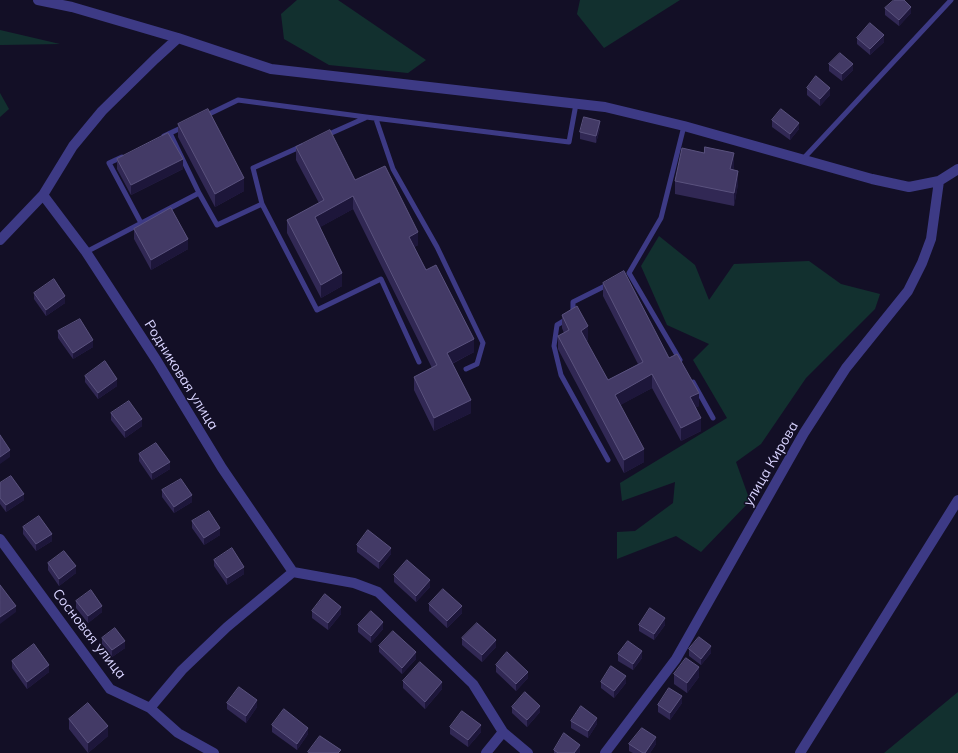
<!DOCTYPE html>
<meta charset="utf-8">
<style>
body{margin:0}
canvas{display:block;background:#130f26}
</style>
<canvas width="958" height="753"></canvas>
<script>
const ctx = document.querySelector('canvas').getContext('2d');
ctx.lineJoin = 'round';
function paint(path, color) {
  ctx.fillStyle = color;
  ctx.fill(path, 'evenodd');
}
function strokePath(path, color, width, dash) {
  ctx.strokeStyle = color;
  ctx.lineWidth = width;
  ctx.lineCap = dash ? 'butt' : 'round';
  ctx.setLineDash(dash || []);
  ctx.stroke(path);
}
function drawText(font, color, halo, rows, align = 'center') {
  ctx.font = font + ' Mulish,sans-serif';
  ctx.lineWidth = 3;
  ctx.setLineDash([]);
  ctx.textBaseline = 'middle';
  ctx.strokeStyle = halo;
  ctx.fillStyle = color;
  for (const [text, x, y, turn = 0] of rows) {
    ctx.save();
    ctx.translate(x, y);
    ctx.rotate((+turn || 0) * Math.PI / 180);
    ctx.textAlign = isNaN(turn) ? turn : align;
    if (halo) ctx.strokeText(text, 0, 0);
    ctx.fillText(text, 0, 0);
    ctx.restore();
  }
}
paint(new Path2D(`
 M297,0H338L426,60L408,73L329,65L284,39L281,14Z
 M580,0H680L604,48L577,14Z
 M0,30L60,44L0,45Z
 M0,93L9,109L0,117Z
 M659,236L695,265L709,300L734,264L809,261L841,284L880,294L875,309L806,378L761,444L736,462L750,501L701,552L676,536L617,559V532L635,531L673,503L675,482L622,501L620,483L727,418L693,360L709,344L667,325L641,266Z
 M958,692V753H884Z`), '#12302f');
strokePath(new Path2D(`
 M205,116L238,100L366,117L569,142L576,104
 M376,119L393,169L437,247L483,343L477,364L466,369
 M170,133L199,193
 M327,135L365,118
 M164,136L183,127
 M302,146L253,168L262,204L317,310L381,279L419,362
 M122,157L109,163L141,223
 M803,159L951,0
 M86,252L199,193L217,225L262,204
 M573,314V302L609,284
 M567,319L557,325L554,346L561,375L608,460
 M680,360L629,273L661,218L684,126
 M693,382L713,418`), '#3d3a85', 5);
strokePath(new Path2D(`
 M38,0L72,7L178,38L271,69L605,107L684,126L872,179L909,187L939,181L958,169
 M43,195L86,252L157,361L222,468L293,572
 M0,240L43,195L73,146L102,111L155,59L178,38
 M0,539L110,689L150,708L178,733L214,753
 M293,572L354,583L378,592L473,684L503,732L528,753
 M150,708L182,670L227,627L293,572
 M486,753L503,732
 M605,753L676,659L804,433L846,368L908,291L922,263L931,239L939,181
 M800,753L958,500`), '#3d3a85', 10);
paint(new Path2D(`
 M885,8L911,13L899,26L885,15Z
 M857,38L884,42L870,55L857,44Z
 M829,64L853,70L842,81L829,71Z
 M807,88L830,95L820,106L807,95Z
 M772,120L799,129L790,140L772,127Z
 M178,124L244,191L215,207L178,137Z
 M600,128L596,143L580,139V132Z
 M296,147L355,180L418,245L414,247L426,270L474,352L452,364L471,413L434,431L414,390V377L432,368L353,209L320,227L342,286L321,298L287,233V220L319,203L296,160Z
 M117,159L183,169L131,195L117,169Z
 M734,166L733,170L738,184L734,206L675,194V181Z
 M134,229L188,249L151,270L134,239Z
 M603,283L669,358L699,406L696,407L701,431L681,441L652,388L620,405L644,462L624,473L558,349V336L564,333L562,328V315L588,340L586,341L608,380L638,364L603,296Z
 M34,293L65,303L46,316L34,299Z
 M58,331L93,347L73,359L58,338Z
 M85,376L117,386L98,399L85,382Z
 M111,413L142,426L125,438L111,420Z
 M139,454L170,469L152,480L139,461Z
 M0,483L24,500L6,512L0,504Z
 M162,490L192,502L174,513L162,497Z
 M192,521L220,535L204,545L192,528Z
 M23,527L52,541L36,551L23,534Z
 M357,545L391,554L379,569L357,552Z
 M214,560L244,574L227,585L214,566Z
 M48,563L76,573L59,586L48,570Z
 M394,575L430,587L416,602L394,582Z
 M76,601L102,612L88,623L76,608Z
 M429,604L462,613L447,628L429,611Z
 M312,611L341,614L328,630L312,618Z
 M358,625L383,629L371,643L358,632Z
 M639,625H665L654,640L639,631Z
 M102,638L125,648L112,657L102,644Z
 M462,638L496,647L482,662L462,645Z
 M379,646L416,659L402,674L379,652Z
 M689,649L711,653L701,665L689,656Z
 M618,654L642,658L633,670L618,661Z
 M12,661L49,672L27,689L12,668Z
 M496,665L528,678L516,691L496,672Z
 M674,674L699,677L687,693L674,684Z
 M403,681L442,689L425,709L403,688Z
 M601,682L626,683L614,698L601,688Z
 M227,703L257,707L246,723L227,709Z
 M682,703L670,720L658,712V705Z
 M512,707L540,712L527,727L512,713Z
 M69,719L108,736L88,753L69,729Z
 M571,721L597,724L588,738L571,728Z
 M272,725L308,734L297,750L272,732Z
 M450,727L481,732L468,747L450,734Z
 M629,744H656L650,753H633L629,751Z
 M554,750L580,752L579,753H554Z`), '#312854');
paint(new Path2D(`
 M911,7V13L899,26V20Z
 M884,35V42L870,55V49Z
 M853,64V70L842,81V74Z
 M830,88V95L820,106V99Z
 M600,121V128L596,143V136Z
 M799,123V129L790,140V134Z
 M734,153V166L730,182V169Z
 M183,159V169L131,195V185Z
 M738,171V184L734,206V193Z
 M244,178V191L215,207V194Z
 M353,196V209L315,230V217Z
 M418,232V245L409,250V237Z
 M188,239V249L151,270V260Z
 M342,273V286L321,298V285Z
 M65,296V303L46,316V310Z
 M588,326V340L581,344V331Z
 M474,339V352L447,366V353Z
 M93,340V347L73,359V353Z
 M652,374V388L615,408V395Z
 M117,379V386L98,399V393Z
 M699,393V406L690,411V397Z
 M471,400V413L434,431V418Z
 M701,418V431L681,441V428Z
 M142,419V426L125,438V431Z
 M644,449V462L624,473V460Z
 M10,450V457L0,464V457Z
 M170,462V469L152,480V473Z
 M24,494V500L6,512V505Z
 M192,495V502L174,513V507Z
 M220,528V535L204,545V538Z
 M52,534V541L36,551V544Z
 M391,548V554L379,569V562Z
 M76,566V573L59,586V579Z
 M244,567V574L227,585V578Z
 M430,580V587L416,602V596Z
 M16,606V612L0,624V617Z
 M102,606V612L88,623V616Z
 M462,606V613L447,628V621Z
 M341,607V614L328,630V623Z
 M665,618V625L654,640V634Z
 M383,622V629L371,643V636Z
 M496,640V647L482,662V655Z
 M125,641V648L112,657V650Z
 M711,646V653L701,665V659Z
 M642,651V658L633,670V664Z
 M416,652V659L402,674V668Z
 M49,665V672L27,689V682Z
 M699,667V677L687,693V683Z
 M528,672V678L516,691V684Z
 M626,676V683L614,698V691Z
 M442,682V689L425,709V702Z
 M682,696V703L670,720V713Z
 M257,700V707L246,723V716Z
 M540,706V712L527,727V720Z
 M597,718V724L588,738V731Z
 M481,725V732L468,747V740Z
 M108,726V736L88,753V743Z
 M308,728V734L297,750V744Z
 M656,737V744L650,753H645Z
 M580,745V752L579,753H574Z`), '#1d163a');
const building = new Path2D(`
 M894,0H904L911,7L899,20L885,8Z
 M870,23L884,35L870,49L857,38Z
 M840,53L853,64L842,74L829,64Z
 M816,76L830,88L820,99L807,88Z
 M208,109L244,178L215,194L178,124Z
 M781,109L799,123L790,134L772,120Z
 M584,117L600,121L596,136L580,132Z
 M330,130L355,180L385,166L418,232L409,237L426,270L436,265L474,339L447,353L471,400L434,418L414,377L437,365L353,196L315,217L342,273L321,285L287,220L324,200L296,147Z
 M168,133L183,159L131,185L117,159Z
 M705,147L734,153L730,169L738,171L734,193L675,181L682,148L704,153Z
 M171,208L188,239L151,260L134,229Z
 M624,271L669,358L677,354L699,393L690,397L701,418L681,428L652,374L615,395L644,449L624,460L558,336L569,330L562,315L577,306L588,326L581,331L608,380L643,362L603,283Z
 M54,279L65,296L46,310L34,293Z
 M80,319L93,340L73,353L58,331Z
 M105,361L117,379L98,393L85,376Z
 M129,401L142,419L125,431L111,413Z
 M0,435L10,450L0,457Z
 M156,443L170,462L152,473L139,454Z
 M11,476L24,494L6,505L0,498V483Z
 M181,479L192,495L174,507L162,490Z
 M209,511L220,528L204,538L192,521Z
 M39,516L52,534L36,544L23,527Z
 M368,530L391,548L379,562L357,545Z
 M232,548L244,567L227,578L214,560Z
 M64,551L76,566L59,579L48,563Z
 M407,560L430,580L416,596L394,575Z
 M0,585L16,606L0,617Z
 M443,589L462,606L447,621L429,604Z
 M91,590L102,606L88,616L76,601Z
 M325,594L341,607L328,623L312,611Z
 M650,608L665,618L654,634L639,625Z
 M371,611L383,622L371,636L358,625Z
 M477,623L496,640L482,655L462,638Z
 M115,628L125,641L112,650L102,638Z
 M393,631L416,652L402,668L379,646Z
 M699,637L711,646L701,659L689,649Z
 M628,641L642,651L633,664L618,654Z
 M34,644L49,665L27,682L12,661Z
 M507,652L528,672L516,684L496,665Z
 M686,658L699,667L687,683L674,674Z
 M420,662L442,682L425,702L403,681Z
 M611,666L626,676L614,691L601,682Z
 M239,687L257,700L246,716L227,703Z
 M669,688L682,696L670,713L658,705Z
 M525,692L540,706L527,720L512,707Z
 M88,703L108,726L88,743L69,719Z
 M581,706L597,718L588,731L571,721Z
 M284,709L308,728L297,744L272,725Z
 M462,711L481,725L468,740L450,727Z
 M642,728L656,737L645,753H643L629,744Z
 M564,733L580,745L574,753H558L554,750Z
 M320,736L341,750L338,753H310L308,752Z`);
paint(building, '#433a66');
strokePath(building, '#5a527e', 1);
drawText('14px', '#d9d4ff', '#130f26', [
 ["Родниковая улица",181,375,58],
 ["улица Кирова",771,464,-60],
 ["Сосновая улица",89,634,52]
]);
</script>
